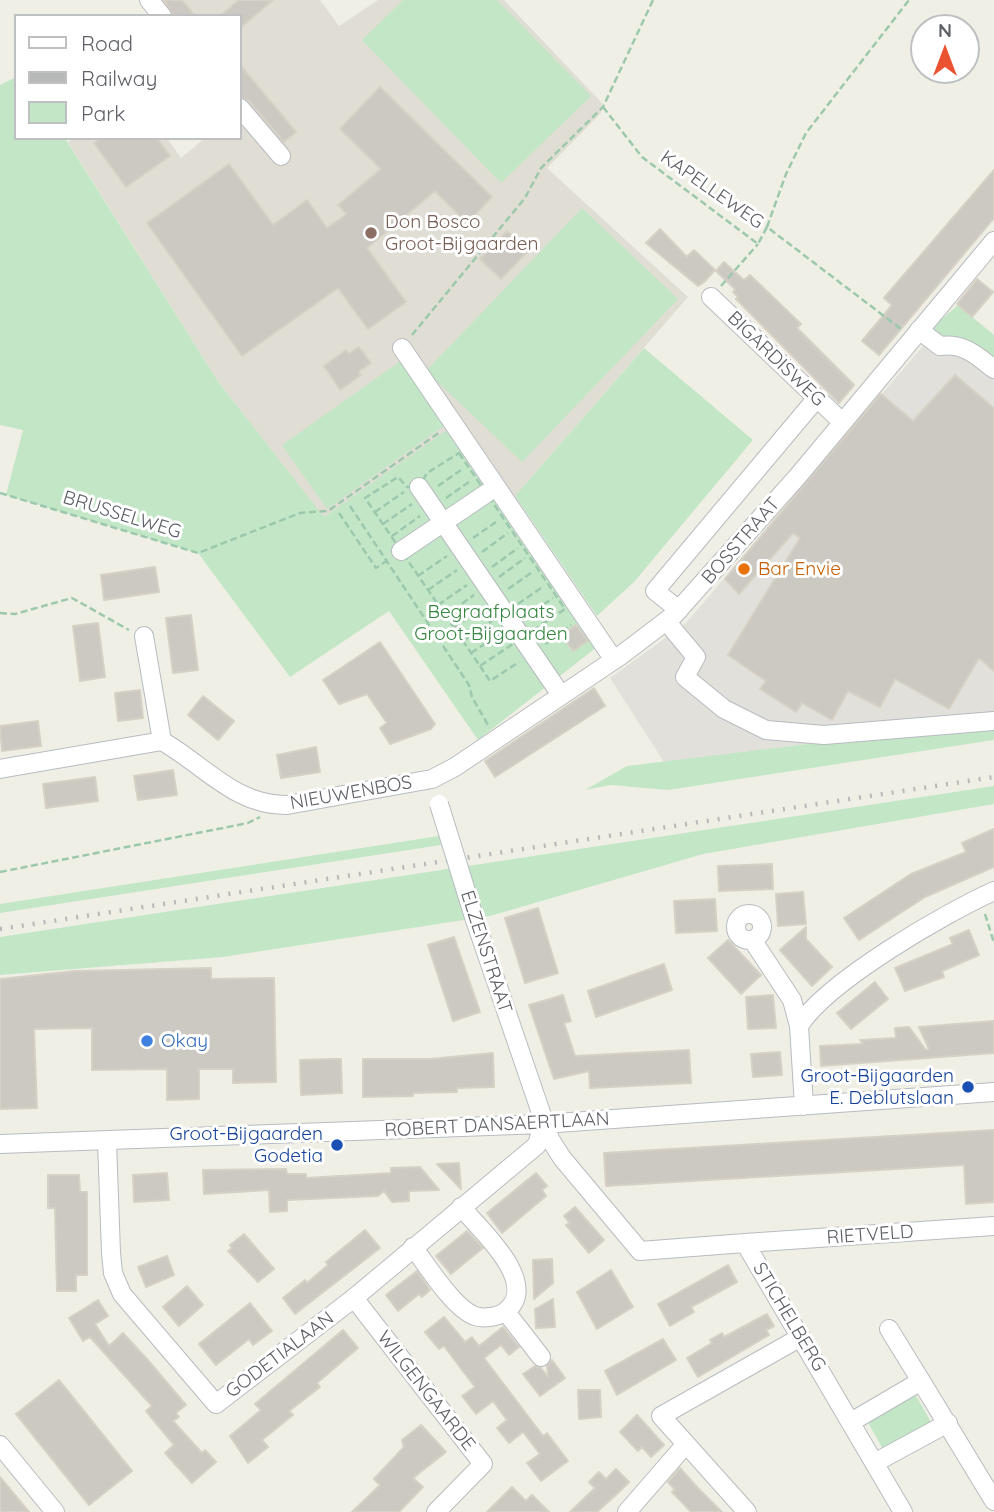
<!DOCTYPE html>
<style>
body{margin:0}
#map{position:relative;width:994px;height:1512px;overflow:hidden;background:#f0efe6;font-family:Quicksand,sans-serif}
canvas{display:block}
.legend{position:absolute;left:14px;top:14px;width:228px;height:126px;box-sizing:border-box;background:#fff;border:2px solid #bfc0c2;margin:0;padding:9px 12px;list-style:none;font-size:21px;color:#5e6167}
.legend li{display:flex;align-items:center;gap:14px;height:35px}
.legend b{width:35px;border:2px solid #bfc0c2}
.north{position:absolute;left:910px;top:14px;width:70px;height:70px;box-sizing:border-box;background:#fff;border:2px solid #bfc0c2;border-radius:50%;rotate:0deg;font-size:19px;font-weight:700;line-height:28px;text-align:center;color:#5e6167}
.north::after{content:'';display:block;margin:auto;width:24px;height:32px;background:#eb5231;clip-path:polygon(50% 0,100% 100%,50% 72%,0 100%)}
</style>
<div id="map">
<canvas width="994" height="1512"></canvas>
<ul class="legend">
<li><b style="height:9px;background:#fff"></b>Road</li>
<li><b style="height:9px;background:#b7b8b8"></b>Railway</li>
<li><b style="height:19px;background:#c3e7c6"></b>Park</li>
</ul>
<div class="north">N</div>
</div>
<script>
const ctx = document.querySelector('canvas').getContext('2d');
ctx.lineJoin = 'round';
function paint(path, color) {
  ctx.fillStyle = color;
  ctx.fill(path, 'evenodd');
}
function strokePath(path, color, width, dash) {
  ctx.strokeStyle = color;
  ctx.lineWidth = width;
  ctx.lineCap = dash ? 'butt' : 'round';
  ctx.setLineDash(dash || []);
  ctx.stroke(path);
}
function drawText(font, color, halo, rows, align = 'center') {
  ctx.font = font + ' Quicksand,sans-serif';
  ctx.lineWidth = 6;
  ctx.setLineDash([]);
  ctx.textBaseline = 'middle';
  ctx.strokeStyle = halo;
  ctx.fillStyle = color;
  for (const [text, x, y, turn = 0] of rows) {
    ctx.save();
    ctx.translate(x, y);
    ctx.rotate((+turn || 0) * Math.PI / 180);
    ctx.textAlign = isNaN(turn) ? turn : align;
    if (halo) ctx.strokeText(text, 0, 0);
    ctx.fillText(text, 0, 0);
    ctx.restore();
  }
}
paint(new Path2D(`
 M934,333L942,339L956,337L971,343L994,361V727L824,742L664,762L610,678L686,623Z`), '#e2e0da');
paint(new Path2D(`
 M144,0H320L339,26L378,0H504L602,103L601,113L547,168L688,297L504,509L447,431L324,518L219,383L68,142L74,138H167L181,158L205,138H240V129L248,122L240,112V16H157Z`), '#e0ded4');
paint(new Path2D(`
 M403,0H497L591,96L501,183L362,40Z
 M16,77V138H65L219,383L324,517L447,430L602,643L478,740L389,611L290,677L198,553L6,495L23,430L0,425V85Z
 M582,208L678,299L522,462L426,371Z
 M958,305L994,335V361C976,347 965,336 942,339L929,330Z
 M644,348L753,440L634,582L597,616L515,496Z
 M402,360L448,423L327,509L282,445Z
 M994,727V740L668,790L611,785L585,790L627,766L824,742Z
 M994,786V804L703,854L490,916L223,957L0,975V937Z
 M439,836L441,845L0,913V904Z
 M914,1392L932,1424L884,1451L866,1419Z`), '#c3e7c6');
const building = new Path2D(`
 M164,0H182L195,16H173Z
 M239,0H273L240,28V16H220Z
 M240,65L296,132L284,142L249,101L240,97Z
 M380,87L492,197L467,223L435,191L367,248L406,302L368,329L338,288L242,356L147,223L229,164L273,225L307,200L327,228L347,214L338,205L381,169L340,129Z
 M101,138H157L170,156L126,187L94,143Z
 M994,170V218L879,355L862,341L892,305L884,298Z
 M660,229L687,257L694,250L715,270L704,282L698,286L646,243Z
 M507,231L528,251L501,279L480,259Z
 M724,262L744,280L750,275L801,324L797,328L854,385L839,403L736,299L738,297L733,292L735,289L716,271Z
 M977,279L993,292L972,317L957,304Z
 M359,347L371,363L358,372L361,375L340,390L324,366L346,350L349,354Z
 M955,375L994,408V671L979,658L949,709L895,679L880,707L848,691L832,720L802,703L796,712L760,689L766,681L728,655L800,538L793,533L739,594L725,579L881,394L913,421Z
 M155,567L159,592L104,600L101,575Z
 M191,615L198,670L173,673L166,618Z
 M98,623L105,677L80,681L73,626Z
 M576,625L588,641L573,651L561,635Z
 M380,642L435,724L431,729L390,744L380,728L387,723L367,694L339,704L323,680Z
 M594,688L605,706L495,777L485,761Z
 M140,690L143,718L118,721L115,693Z
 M203,696L234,721L218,740L188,715Z
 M38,721L41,746L2,751L0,726Z
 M316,747L320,772L281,778L277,755Z
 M173,770L177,795L138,800L134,776Z
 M95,777L98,801L46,808L43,784Z
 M994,829V867L925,897L859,940L844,918L911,874L966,852L962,843Z
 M772,864L773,889L719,891L718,866Z
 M803,892L806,924L778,926L776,894Z
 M715,899L717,931L676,933L674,901Z
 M538,908L558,973L525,983L505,918Z
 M806,927V939L832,967L812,986L780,950Z
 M969,930L979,955L942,971L944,977L905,991L895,968L953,944L950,938Z
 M454,937L480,1012L453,1021L428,945Z
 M728,940L761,975L741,994L708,958Z
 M664,964L672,990L596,1017L588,991Z
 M211,968V979L274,978L276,1082L233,1083V1069H199V1099L167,1100V1069L92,1070V1028L34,1029L37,1108L0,1109V979L75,971Z
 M875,982L888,999L851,1029L837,1013Z
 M563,995L571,1021L564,1023L575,1056L689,1050L691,1083L590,1088L589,1071L554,1079L529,1005Z
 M773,995L776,1028L748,1029L746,997Z
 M994,1021V1053L821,1066L820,1046L863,1044L860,1040L896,1038L895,1028L909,1027L926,1050L929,1049L919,1027Z
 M780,1052L782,1075L753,1077L751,1054Z
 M493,1053L494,1087L457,1088V1092L413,1093V1096L363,1097V1059H430Z
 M332,1059H341L342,1093L301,1095L300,1060Z
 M994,1130V1202L966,1204L964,1165L606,1186L604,1153Z
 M459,1163L461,1189L437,1164Z
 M420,1167L439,1190L409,1191V1201L392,1202L384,1191L378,1196L287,1200V1211L270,1212L269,1190L204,1194L203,1170L286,1169L287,1174H306V1178L391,1173V1168Z
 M167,1173L169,1200L134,1202L133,1175Z
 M536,1173L547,1186L542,1190L546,1196L502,1233L487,1213Z
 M48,1175H79L80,1192H87V1275H76V1291H57L55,1208H48Z
 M575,1207L604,1240L589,1253L566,1225L570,1223L564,1216Z
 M365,1230L380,1248L295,1314L283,1298L305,1280L307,1283L328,1265L326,1262Z
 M467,1231L483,1248L451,1274L436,1256Z
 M244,1234L274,1269L258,1282L228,1251L232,1248L230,1245Z
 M167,1256L174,1275L146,1287L138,1267Z
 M552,1259L553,1283L534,1299L533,1260Z
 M728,1265L737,1282L691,1307L694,1312L670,1326L658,1304Z
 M611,1270L633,1307L597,1329L577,1292Z
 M417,1271L430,1290L422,1297L419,1294L398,1311L386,1295Z
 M187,1286L203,1305L179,1326L163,1307Z
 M553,1299L555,1327L536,1328L535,1309Z
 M98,1300L108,1316L95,1324L109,1346L123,1333L147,1359L186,1405L176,1413L179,1417L173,1421L202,1453L205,1450L216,1462L192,1483L165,1453L174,1445L146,1411L152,1406L90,1337L83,1341L69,1318Z
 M250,1303L272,1331L253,1345L249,1339L216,1365L199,1344Z
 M767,1314L774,1326L766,1330L769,1335L698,1377L687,1358L712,1343L710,1340L722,1333L724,1337Z
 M444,1317L465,1342L472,1337L479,1346L503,1327L519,1347L509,1355L501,1345L484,1358L543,1436L547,1433L568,1461L541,1481L527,1463L540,1454L523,1432L509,1443L497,1428L507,1420L493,1401L476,1414L462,1396L475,1387L444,1346L439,1349L425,1332Z
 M343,1330L358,1348L317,1383L320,1387L289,1411L293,1415L262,1440L268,1447L248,1463L230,1436L261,1410L255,1404Z
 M663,1339L676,1360L617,1395L605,1371Z
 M552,1360L565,1378L540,1396L523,1374L535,1366L541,1368L548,1377L547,1366Z
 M59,1380L132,1471L89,1505L16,1414Z
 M578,1390H600L601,1417L579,1419Z
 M637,1415L664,1445L651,1457L642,1447L638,1451L620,1432Z
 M421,1425L446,1452L413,1478L423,1487L399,1512H352L380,1485L374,1479L404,1447L402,1440Z
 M680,1468L697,1487L722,1512H691L672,1492L675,1490L668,1482Z
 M616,1469L629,1482L619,1492L597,1512H570L595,1488L589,1482L599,1472L606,1479Z
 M0,1477L29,1512H0Z
 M512,1487L526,1501L532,1495L549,1512H487Z`);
paint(building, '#ccc9c3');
strokePath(building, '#d5d1c4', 2);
const minor = new Path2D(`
 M149,0L162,16
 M240,108L281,156
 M711,297L841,421
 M919,330L940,346C964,343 976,355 994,369
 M402,348L614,660
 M419,487L561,695
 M401,551L487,493
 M679,610L655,591L816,399
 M666,621L696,657L685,677L724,709L766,730L824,735L994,721
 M144,636L162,741
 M0,769L162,741C204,765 236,806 287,805L432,779L455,767L620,656L674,615L798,476L994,241
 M736 927a13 13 0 1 1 26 0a13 13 0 1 1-26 0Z
 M474,917L550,1139L562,1158L640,1251L745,1243L903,1512
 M753,941L792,1000L799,1026L804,1106
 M799,1026C826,982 945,913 994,891
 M107,1141L111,1253L113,1273L122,1294L216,1404L354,1298L537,1145L543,1124
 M0,1144L543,1124L994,1092
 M745,1243L994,1226
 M413,1247C427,1265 454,1309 475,1316C483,1319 499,1317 506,1311C541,1284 480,1229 461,1207
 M354,1298L483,1464L436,1512
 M506,1312L541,1357
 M889,1329L921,1381
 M851,1422L921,1381L994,1501
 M0,1445L55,1512
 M876,1462L948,1423
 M627,1512L685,1445
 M747,1512L661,1416L801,1337`);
strokePath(minor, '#b8bbc0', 20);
strokePath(new Path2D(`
 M603,107L642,157L758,244L767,227L901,329
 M767,227L786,174L806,133L909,0
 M721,286L758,244
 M412,335L525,198L541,168L603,107L653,0
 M459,453L565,609L480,666L365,498L398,477L407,487H419L427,473Z
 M438,486L464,468
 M0,493L198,553L300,513L328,511L440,432
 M446,498L472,480
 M350,506L469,685L472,697L488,725
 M375,512L404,492
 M339,513L376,568L388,560
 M383,524L412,504
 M392,536L420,516
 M473,538L499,520
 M482,552L508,533
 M492,567L518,548
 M418,576L447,556
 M499,577L525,558
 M508,589L534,571
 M428,590L457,570
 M518,604L544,586
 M438,605L467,585
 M0,613L15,614L72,598L129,630
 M445,616L474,595
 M526,616L553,598
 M454,628L482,607
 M463,641L492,621
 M545,644L571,625
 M471,653L500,634
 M480,666L490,681L519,662
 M0,872L248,823L260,817
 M985,914L994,943`), '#9cc8ad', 2.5, [7, 3.5]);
strokePath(minor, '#fff', 18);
strokePath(new Path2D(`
 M0,929L994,777`), '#b7b8b8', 4.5, [2, 9]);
const minorBridge = new Path2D(`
 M439,804L474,917`);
strokePath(minorBridge, '#b8bbc0', 20, []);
strokePath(minorBridge, '#fff', 18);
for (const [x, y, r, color] of [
 [371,233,7,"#8d6e63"],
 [744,569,7,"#e8710a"],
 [147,1041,7,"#3f7fe0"],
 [968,1087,7,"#1a4fb4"],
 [337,1145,7,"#1a4fb4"]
]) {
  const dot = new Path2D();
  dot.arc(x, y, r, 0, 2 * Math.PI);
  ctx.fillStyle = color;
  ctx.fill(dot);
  strokePath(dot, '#fff', 2.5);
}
drawText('19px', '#5e6167', '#fff', [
 ["KAPELLEWEG",712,190,35],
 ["BIGARDISWEG",776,359,44],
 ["BRUSSELWEG",122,515,17],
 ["BOSSTRAAT",741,541,-49],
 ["NIEUWENBOS",351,793,-10],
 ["ELZENSTRAAT",486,952,72],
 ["ROBERT DANSAERTLAAN",497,1125,-3],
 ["RIETVELD",870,1235,-4],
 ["STICHELBERG",789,1317,59],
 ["GODETIALAAN",280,1355,-37],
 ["WILGENGAARDE",426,1391,52]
]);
drawText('19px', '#785e54', '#fff', [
 ["Don Bosco",385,222],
 ["Groot-Bijgaarden",385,244]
], 'left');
drawText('19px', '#c56008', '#fff', [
 ["Bar Envie",758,569]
], 'left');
drawText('19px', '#358640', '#fff', [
 ["Begraafplaats",491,612],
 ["Groot-Bijgaarden",491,634]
]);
drawText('19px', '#366cbe', '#fff', [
 ["Okay",161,1041]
], 'left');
drawText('19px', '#164399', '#fff', [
 ["Groot-Bijgaarden",954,1076],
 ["E. Deblutslaan",954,1098],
 ["Groot-Bijgaarden",323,1134],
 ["Godetia",323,1156]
], 'right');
</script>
